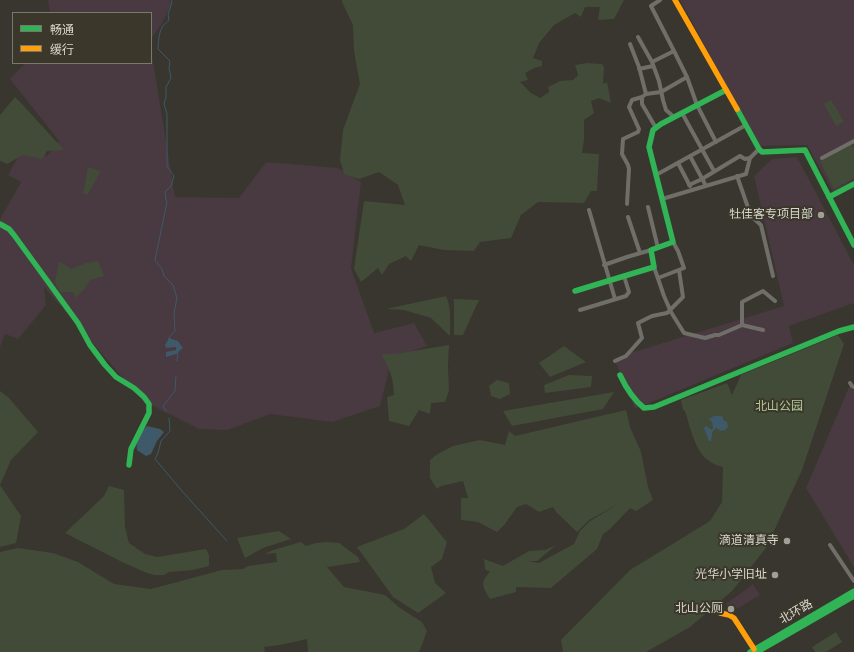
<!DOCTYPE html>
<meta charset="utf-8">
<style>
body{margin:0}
#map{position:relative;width:854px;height:652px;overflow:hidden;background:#38362e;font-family:"PT Sans","Noto Sans SC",sans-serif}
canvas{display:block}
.legend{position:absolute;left:12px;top:12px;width:140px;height:52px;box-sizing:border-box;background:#3b382b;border:1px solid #7a786d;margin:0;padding:5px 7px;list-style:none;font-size:12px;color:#d9d7cf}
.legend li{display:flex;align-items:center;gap:8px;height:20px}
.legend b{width:20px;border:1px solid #7a786d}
</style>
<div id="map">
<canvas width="854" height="652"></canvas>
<ul class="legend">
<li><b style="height:5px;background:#30b455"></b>畅通</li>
<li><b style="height:5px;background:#ff9f0a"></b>缓行</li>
</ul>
</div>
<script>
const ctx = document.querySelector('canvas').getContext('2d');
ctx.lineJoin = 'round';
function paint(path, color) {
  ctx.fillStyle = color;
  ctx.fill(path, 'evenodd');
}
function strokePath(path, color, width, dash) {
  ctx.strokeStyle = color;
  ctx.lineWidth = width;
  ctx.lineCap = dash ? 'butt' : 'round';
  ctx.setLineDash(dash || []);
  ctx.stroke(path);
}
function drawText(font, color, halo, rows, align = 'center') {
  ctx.font = font + ' "PT Sans","Noto Sans SC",sans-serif';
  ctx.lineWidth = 4;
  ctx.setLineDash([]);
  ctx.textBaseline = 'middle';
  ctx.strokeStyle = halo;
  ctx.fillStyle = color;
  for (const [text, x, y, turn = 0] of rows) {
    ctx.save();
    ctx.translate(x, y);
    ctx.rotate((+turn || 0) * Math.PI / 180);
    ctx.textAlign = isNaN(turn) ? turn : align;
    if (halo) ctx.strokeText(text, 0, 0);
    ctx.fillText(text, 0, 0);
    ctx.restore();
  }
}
paint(new Path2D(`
 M48,0H169L171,4L163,22L151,39V13H50Z
 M680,0H854V180L833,192L807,145L759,146Z
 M151,49L175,197L239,198L266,162L338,168L361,182L351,268L374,333L414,323L427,346L392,358L380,406L332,422L270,414L228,430L199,429L143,401L44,287L46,305L18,339L5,334L0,347V219L21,182L8,175L25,145L47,156L59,141L10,79L25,63H151Z
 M797,157L854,265V303L789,326L793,343L635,409L614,358L784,306L754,176L772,159Z
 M849,387H854V567L806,488Z
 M753,584L760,595L737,609L734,604L728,607L726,604Z`), '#493940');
paint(new Path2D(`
 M342,0H624L614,19L598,20L600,7H585L581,17L575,13L554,25L539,43L533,58L542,61V66L534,68L525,73L528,80L520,82L531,93L540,98L549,92L548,87L560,81L573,80L578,75L575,65L587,63L602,64L604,67L603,84L607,82L611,103L599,98L591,101L594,113L584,120V139L582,153L599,154L597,191H591L584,203L538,202L521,215L511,238L480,242L474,251L444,250L419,245L411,261L406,256L389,264L382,275L378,268L361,282L354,269L364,201L405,205L398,185L379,172L359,179L344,174L340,160L343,130L360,84L354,51L353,25L342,2Z
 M15,97L22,104L64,150L47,151L42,159L23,155L7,164L0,161V115Z
 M831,100L844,122L836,126L824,104Z
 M851,144L854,149V178L834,189L820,161Z
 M88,167L101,171L88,194H83Z
 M59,261L71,269L86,263L98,261L104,276L90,280L84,289L76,298L73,292H60L55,282Z
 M446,296C452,308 450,323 450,336L431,318L404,310L386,309Z
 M454,299L479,300L463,335H454Z
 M838,335L844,344L802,470L766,548L732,591L690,627L646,652H563L561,640L630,570L710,521L722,502L723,467C718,466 713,464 709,461C695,452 690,426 685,411L683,410L681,400L727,383L732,395L741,375Z
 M449,345L448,367L449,390L445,402L431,403L430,414L419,410L409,426L389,421L387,397L394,395C393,377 390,370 381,354H395Z
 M564,346L586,362L550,377L539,363Z
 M569,375L592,376L591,387L545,393L544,385Z
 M497,380L509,383L510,394L500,399L491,396L489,386Z
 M0,391L9,398L38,432L11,460L0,485L21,516L16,543L0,547Z
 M614,392L603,409L512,426L503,411Z
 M626,410L630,427L641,452L648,487L653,500L636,511L630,508L610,529L603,534L597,549L551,588L516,587V592L490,599C483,587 479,583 490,572L485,569L484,559L503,566L529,551L545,550L556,545L537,561H528L539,563L574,544L580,531L590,521L620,503L589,520L577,532L556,512L553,507L539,512L526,504L517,507L505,524L497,532L478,522L461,520V498H468L463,481L441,486L437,489L430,478V460L436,455L453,446L480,440L505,445L509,431L515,436Z
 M109,486L124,490L125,527L129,543L145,554L157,557L206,549L209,555V566L193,570L169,572L164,575H155L147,573L124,563L65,533L104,496Z
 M424,514L447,542L442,559L431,567L435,583L446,593L418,613L393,597L357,547L404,529Z
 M279,531L291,539L263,548L245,558L237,538Z
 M301,542L306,546L316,543L327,542L339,543L358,557L360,562L327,567L344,587L385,595L400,608L422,622L427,631L420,650L418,652H308L307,639L280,645L264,647L265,652H0V552L18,548L53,553L78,562L114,584L151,589L222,570L243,569L248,566L277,562L276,553L265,554L273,550Z
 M836,632L842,642L826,652H815L812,647Z`), '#424b38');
paint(new Path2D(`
 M169,338L178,341L183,348L176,354L166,357V352L176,350V347L166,348L165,345Z
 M714,416H721L723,417V420L727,422L728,427L725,430L721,431L716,428L712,432V434L711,441H709L707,436L704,428L706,426L712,430L713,428L712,422L709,419Z
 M147,426L160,429L164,432L157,441L151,454L146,456L137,450C135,443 141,431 147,426Z`), '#3e5969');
strokePath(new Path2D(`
 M169,340L168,339L175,331L174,313L177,298L173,285L164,276L162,269L155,260L167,202L166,200L165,192L171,186L174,176L167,166V114L164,104L166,97V87L171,78L169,68L170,61L158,49C158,43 159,31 163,26C165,23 168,23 169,19L168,15L172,2L171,0
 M177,361L178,352
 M166,411L163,406L175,391L176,376
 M169,418L170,431L161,441L158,453L155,459L182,491L227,541`), '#3e5969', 1);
strokePath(new Path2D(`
 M638,37L652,62L659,81L663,100L666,110L674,117
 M630,44L639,67L646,94L642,97V104L656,128
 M674,51L687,77L697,105L716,142
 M652,62L674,51L651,6L660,0
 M639,69L653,66
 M646,94L661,92L687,77
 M682,113L714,171
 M690,156L706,186
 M822,158L854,141
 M678,163L690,186
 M656,175L746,125
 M737,176L751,216L761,225L773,276
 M689,185L702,179L740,156L745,159L750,158
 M662,199L746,174L750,158L759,149
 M627,204L629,169L628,165L622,154L623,139L638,132L639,129L629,107L632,100L642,97
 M648,207L658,248
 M589,210L615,299
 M628,217L640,253
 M604,265L627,257L651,250
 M654,267L664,296L671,312L684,333L705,338L715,335H719L742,325L763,330
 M658,278L684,268L678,251L673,242
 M580,310L626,296L629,292L624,276
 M742,325V302L763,291L775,301
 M615,361L626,356L642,338L638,323L652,316L667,313L683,297L679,270
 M850,383L852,386L854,387
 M830,545L854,581`), '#706e69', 4);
strokePath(new Path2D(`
 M737,109L759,149L762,152L805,150L854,245
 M829,197L854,184
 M0,224L9,229L14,235L78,323L90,345L105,365L116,377L134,388L144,397L149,404V413L131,449L129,465
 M575,291L654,267L651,250L673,242L649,147L653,130L661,124L726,90
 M620,375C626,388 633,399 644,408L654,407L839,331L854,327
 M750,652L854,591
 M757,652L854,596`), '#30b455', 5.5);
strokePath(new Path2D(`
 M675,0L737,109
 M720,613L729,615L734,618L754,649`), '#ff9f0a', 5.5);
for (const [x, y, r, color] of [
 [821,215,4,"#a19f97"],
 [787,541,4,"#a19f97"],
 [775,575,4,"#a19f97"],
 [731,609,4,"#a19f97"]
]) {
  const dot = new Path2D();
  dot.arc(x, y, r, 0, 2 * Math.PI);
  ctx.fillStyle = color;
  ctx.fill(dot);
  strokePath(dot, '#3b382b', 1.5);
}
drawText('12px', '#d9d7cf', '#3b382b', [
 ["牡佳客专项目部",813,215],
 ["滴道清真寺",779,541],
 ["光华小学旧址",767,575],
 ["北山公厕",723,609]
], 'right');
drawText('12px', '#b0ca96', '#3b382b', [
 ["北山公园",779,407]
]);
drawText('12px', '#d9d7cf', '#3b382b', [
 ["北环路",796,612,-30]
]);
</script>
